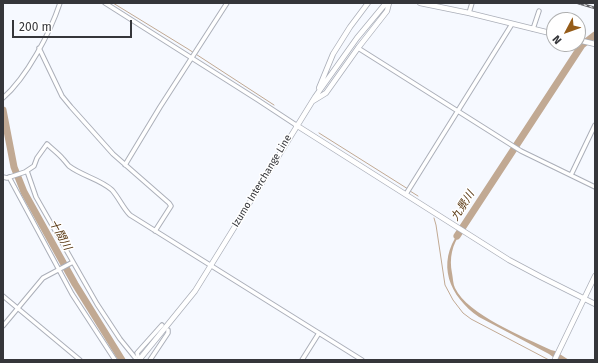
<!DOCTYPE html>
<meta charset="utf-8">
<style>
body{margin:0}
#map{position:relative;width:598px;height:363px;overflow:hidden;background:#f6f9ff;font-family:"Fira Sans",sans-serif}
canvas{display:block}
.frame{position:absolute;inset:0;border:4px solid #35363a;pointer-events:none}
.north{position:absolute;left:546px;top:12px;width:40px;height:40px;box-sizing:border-box;background:#fff;border:1px solid #aeafb0;border-radius:50%;rotate:229deg;font-size:11px;font-weight:700;line-height:16px;text-align:center;color:#35363a}
.north::after{content:'';display:block;margin:auto;width:14px;height:18px;background:#955c19;clip-path:polygon(50% 0,100% 100%,50% 72%,0 100%)}
.scale{position:absolute;left:12px;top:20px;width:120px;height:18px;box-sizing:border-box;border:2px solid #35363a;border-top:0;padding-left:5px;font-size:12px;line-height:14px;white-space:nowrap;color:#35363a;-webkit-text-stroke:3px #fff;paint-order:stroke}
</style>
<div id="map">
<canvas width="598" height="363"></canvas>
<div class="frame"></div>
<div class="north">N</div>
<div class="scale">200 m</div>
</div>
<script>
const ctx = document.querySelector('canvas').getContext('2d');
ctx.lineJoin = 'round';
function paint(path, color) {
  ctx.fillStyle = color;
  ctx.fill(path, 'evenodd');
}
function strokePath(path, color, width, dash) {
  ctx.strokeStyle = color;
  ctx.lineWidth = width;
  ctx.lineCap = dash ? 'butt' : 'round';
  ctx.setLineDash(dash || []);
  ctx.stroke(path);
}
function drawText(font, color, halo, rows, align = 'center') {
  ctx.font = font + ' "Fira Sans","Noto Sans JP",sans-serif';
  ctx.lineWidth = 3;
  ctx.setLineDash([]);
  ctx.textBaseline = 'middle';
  ctx.strokeStyle = halo;
  ctx.fillStyle = color;
  for (const [text, x, y, turn = 0] of rows) {
    ctx.save();
    ctx.translate(x, y);
    ctx.rotate((+turn || 0) * Math.PI / 180);
    ctx.textAlign = isNaN(turn) ? turn : align;
    if (halo) ctx.strokeText(text, 0, 0);
    ctx.fillText(text, 0, 0);
    ctx.restore();
  }
}
paint(new Path2D(`
 M459,232L461,233C452,244 449,259 452,273C453,278 453,284 455,288C468,315 524,337 551,350L555,351L569,360H557L549,354L479,317C449,296 436,264 459,232Z`), '#c1a993');
strokePath(new Path2D(`
 M113,3L188,49L274,105
 M319,133L408,189
 M410,191L418,196
 M434,218L436,225L445,285L453,300L463,313L471,319L549,360`), '#c1a993', 1);
strokePath(new Path2D(`
 M3,110L14,167L24,192L75,284L122,360
 M457,236L582,45L595,35`), '#c1a993', 7);
const street = new Path2D(`
 M105,3L258,100L296,125
 M469,13L472,3
 M533,29L539,11
 M39,48L62,96L71,107L113,154L169,203L171,206L155,231
 M358,48L521,151L595,187
 M3,98C27,77 50,33 60,3
 M125,165L160,107L227,3
 M27,171L36,197L97,304L120,339L137,360
 M571,175L595,125
 M3,177L7,178L25,172L34,166L37,158L47,144C52,149 58,153 63,159C65,161 67,164 69,166C82,176 100,179 112,190C119,198 123,208 130,215L362,360
 M9,177L72,294L115,360
 M406,194L512,24
 M3,296L80,360
 M3,326L43,278L73,262
 M138,356L137,353L162,325
 M150,360L168,333V330
 M302,360L319,333`);
const secondary = new Path2D(`
 M420,3L469,13L554,34
 M578,40L595,44
 M319,88L333,54L350,27L368,3
 M313,101L326,93L358,48L387,11L389,3
 M296,125L509,260L541,277L595,304
 M555,359L595,276
 M139,360L195,291L315,97L357,38L386,3`);
strokePath(street, '#abafb9', 5.5);
strokePath(secondary, '#abafb9', 6);
strokePath(street, '#fff', 3.5);
strokePath(secondary, '#fff', 4.5);
const rail = new Path2D(`
 M578,3L595,8`);
strokePath(rail, '#616267', 2.5);
strokePath(rail, '#fff', 1, [3]);
drawText('10px', '#35363a', '#fff', [
 ["Izumo Interchange Line",262,181,-59]
]);
drawText('italic 11px', '#53310a', '#fff', [
 ["九景川",463,206,-58],
 ["十間川",60,235,61]
]);
</script>
